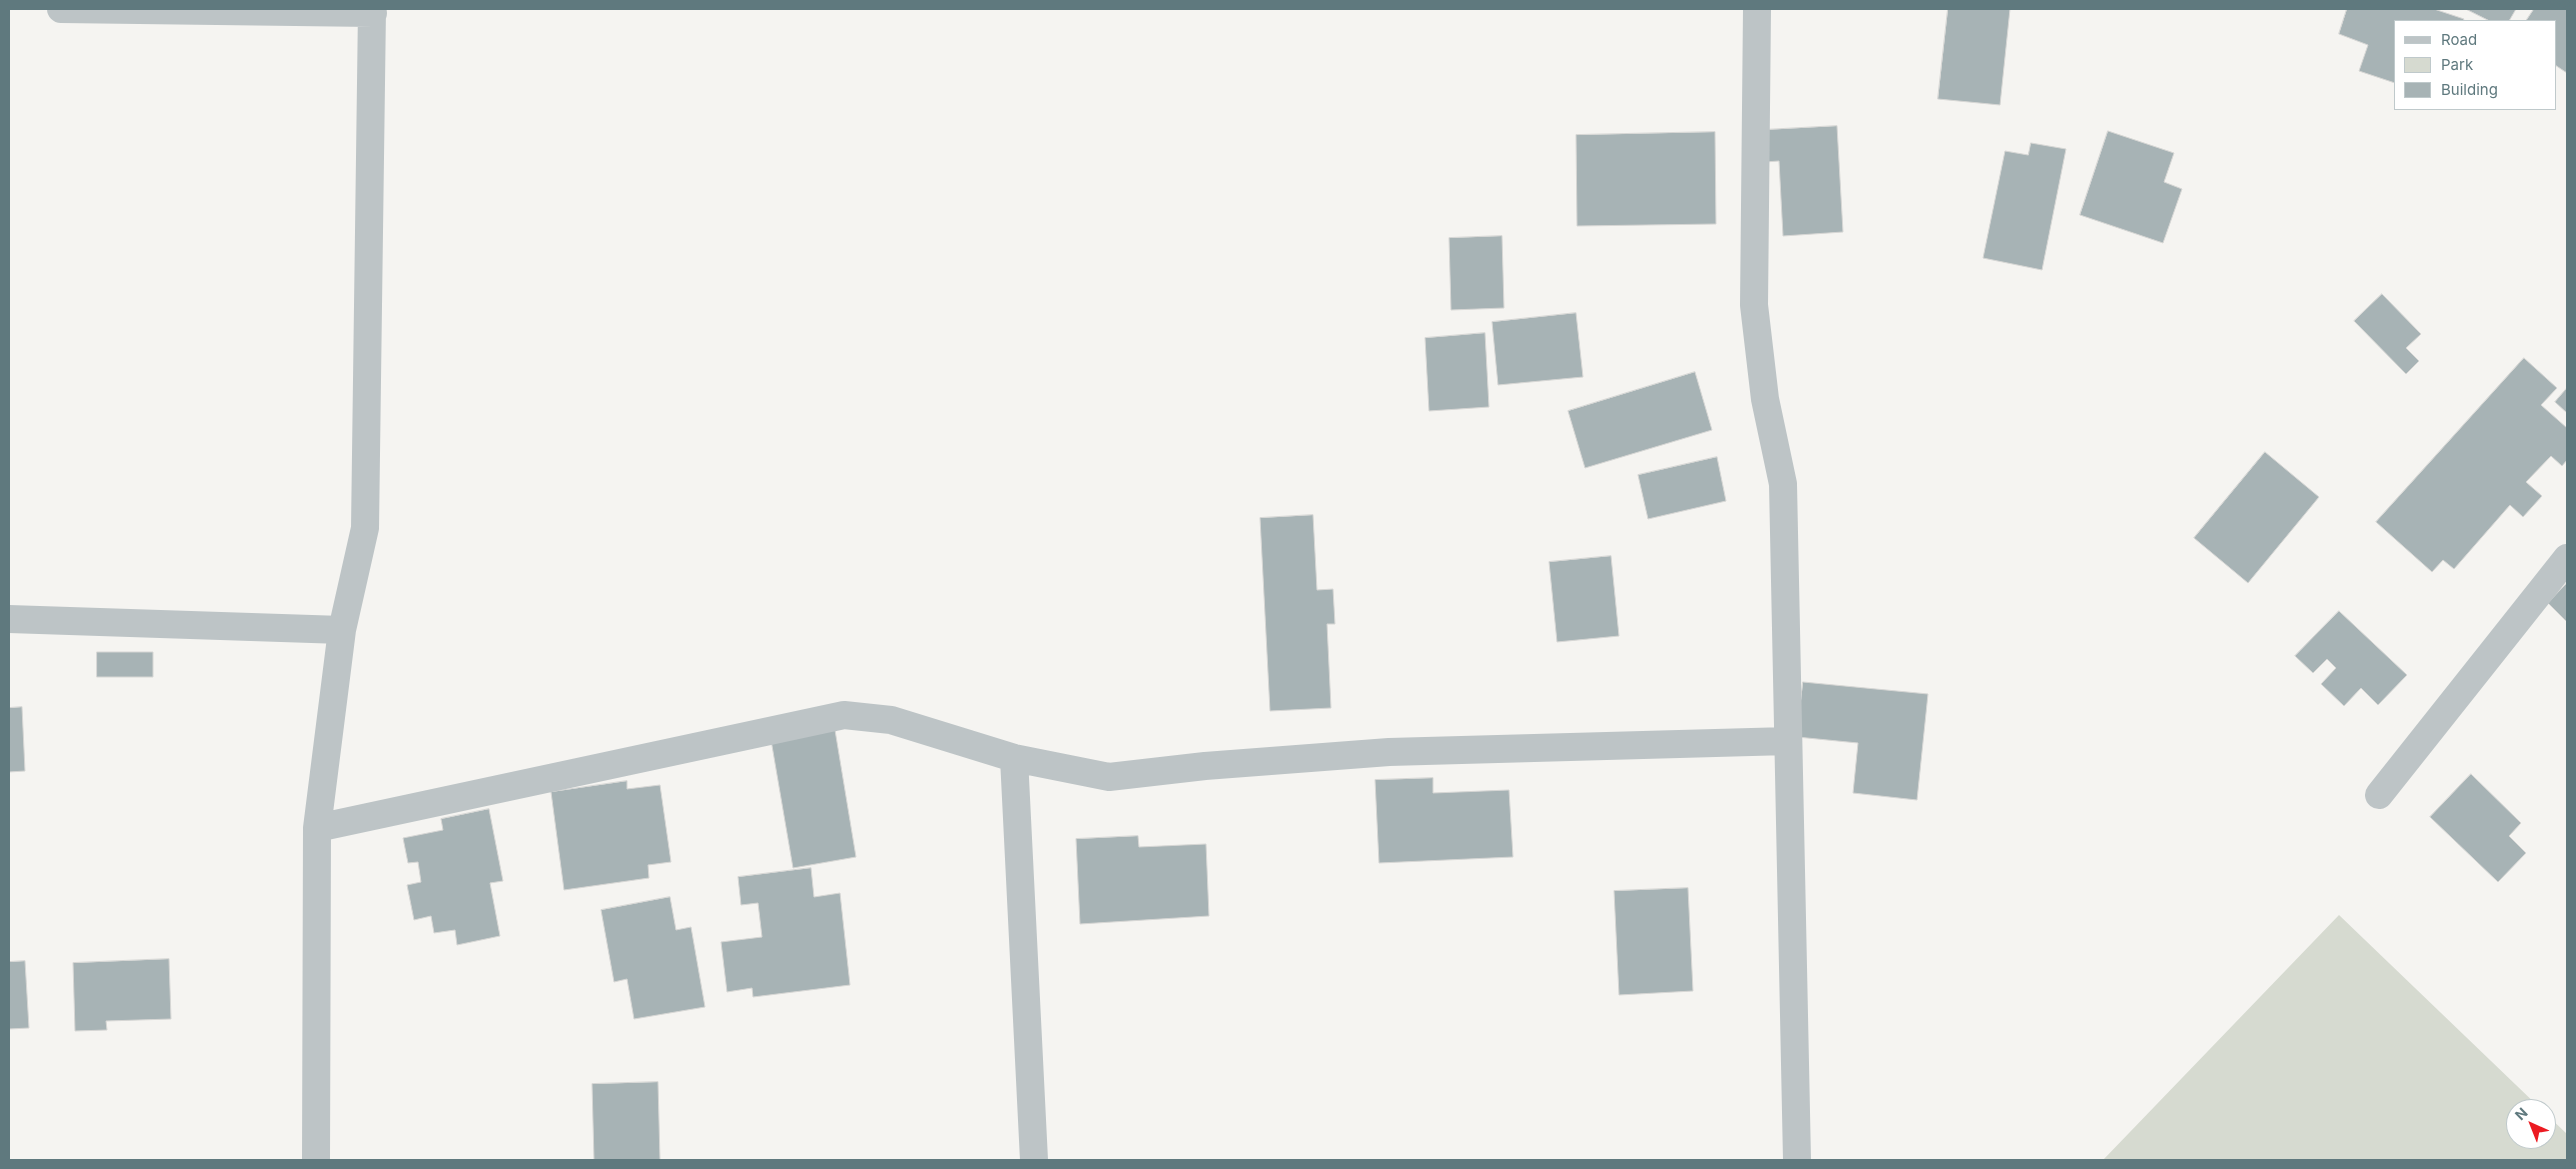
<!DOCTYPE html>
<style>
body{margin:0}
#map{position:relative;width:2576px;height:1169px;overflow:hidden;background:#f5f4f1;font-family:Inter,sans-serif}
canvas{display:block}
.frame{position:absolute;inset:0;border:10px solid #5f797e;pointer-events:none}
.legend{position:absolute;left:2394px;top:20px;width:162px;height:90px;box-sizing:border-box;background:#fff;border:1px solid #bfc9cb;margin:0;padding:6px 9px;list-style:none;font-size:15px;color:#5f797e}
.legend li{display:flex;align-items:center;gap:10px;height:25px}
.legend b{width:25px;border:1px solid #bfc9cb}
.north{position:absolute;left:2506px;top:1099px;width:50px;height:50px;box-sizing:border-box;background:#fff;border:1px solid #bfc9cb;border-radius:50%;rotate:316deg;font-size:14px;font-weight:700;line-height:20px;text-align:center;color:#5f797e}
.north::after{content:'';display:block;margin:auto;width:18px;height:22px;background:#ec1b22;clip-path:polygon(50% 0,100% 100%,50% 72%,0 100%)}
</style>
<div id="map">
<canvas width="2576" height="1169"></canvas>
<div class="frame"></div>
<ul class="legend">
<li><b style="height:6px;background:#bdc4c6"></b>Road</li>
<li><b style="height:14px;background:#d6dad0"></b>Park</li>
<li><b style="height:14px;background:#a7b3b5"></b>Building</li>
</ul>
<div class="north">N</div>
</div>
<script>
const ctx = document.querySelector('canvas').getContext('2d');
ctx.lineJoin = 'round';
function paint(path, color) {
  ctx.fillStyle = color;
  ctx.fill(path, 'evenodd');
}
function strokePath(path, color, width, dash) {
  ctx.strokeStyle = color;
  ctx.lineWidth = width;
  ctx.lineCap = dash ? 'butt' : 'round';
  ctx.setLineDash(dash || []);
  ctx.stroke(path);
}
paint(new Path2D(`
 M2339,915L2541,1109H2516V1139H2546V1114L2567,1134V1160H2103Z`), '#d6dad0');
const building = new Path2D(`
 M1948,9H2010L2000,105L1938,99Z
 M2347,9H2434L2464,19L2463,21H2395V83L2359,71L2368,45L2339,34Z
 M2466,9H2516L2509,21H2490Z
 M2534,9H2567V73L2555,65V21H2526Z
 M1837,126L1843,232L1783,236L1779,161L1765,162L1763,130Z
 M2108,131L2174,153L2164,182L2182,189L2163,243L2080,215Z
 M1715,132L1716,224L1577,226L1576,135Z
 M2031,143L2066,149L2042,270L1983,258L2005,151L2028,155Z
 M1502,236L1504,308L1451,310L1449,238Z
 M2382,294L2421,334L2406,348L2419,361L2406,374L2354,321Z
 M1576,313L1583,377L1498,385L1492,322Z
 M1485,333L1489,407L1429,411L1425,338Z
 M2524,358L2557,388L2541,405L2567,428V460L2562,466L2551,456L2526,482L2542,496L2523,517L2510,505L2454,569L2443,560L2432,572L2376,522Z
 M1695,372L1712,430L1585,468L1568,411Z
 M2567,388V413L2555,402Z
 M2265,452L2319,497L2248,583L2194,538Z
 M1717,457L1726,501L1648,519L1638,475Z
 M1313,515L1317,590L1333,589L1335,624H1327L1331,708L1270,711L1260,518Z
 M1611,556L1619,636L1557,642L1549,562Z
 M2567,583V622L2548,603Z
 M2339,611L2407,675L2378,705L2361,688L2344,706L2321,684L2336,668L2327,659L2313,673L2295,656Z
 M97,652H153V677H97Z
 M1803,682L1928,694L1917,800L1853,793L1858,743L1797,737Z
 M22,707L25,771L9,772V708Z
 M834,724L856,857L793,868L770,734Z
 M2471,774L2521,823L2509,836L2526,853L2498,882L2430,817Z
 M1433,778V793L1509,790L1513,857L1379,863L1375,780Z
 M627,781V789L660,785L671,862L648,865L649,878L564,890L551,792Z
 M489,809L503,881L490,883L500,936L457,945L455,930L434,933L431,916L414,920L407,885L421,882L418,862L408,863L403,838L443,830L441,819Z
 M1138,836L1139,847L1206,844L1209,916L1080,924L1076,839Z
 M811,868L814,897L840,893L850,985L753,997L752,988L727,992L721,942L762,937L758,903L741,905L738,877Z
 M1688,888L1693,991L1619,995L1614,891Z
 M670,897L676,930L691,927L705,1007L634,1019L627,979L614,982L601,910Z
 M169,959L171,1019L106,1021L107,1030L75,1031L73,963Z
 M25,961L29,1028L9,1029V962Z
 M658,1082L660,1160H594L592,1084Z`);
paint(building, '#a7b3b5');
strokePath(building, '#d6d6d4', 1);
strokePath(new Path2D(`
 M61,9L373,13
 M1757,9L1754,305L1765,399L1783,484L1797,1160
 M9,619L342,630
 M1014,758L1034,1160
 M2379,795L2567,558
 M317,828L844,715L891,720L1014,758L1109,777L1205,766L1389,752L1788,741
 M316,1160L317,828L342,630L365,528L372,9`), '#bdc4c6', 28);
</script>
